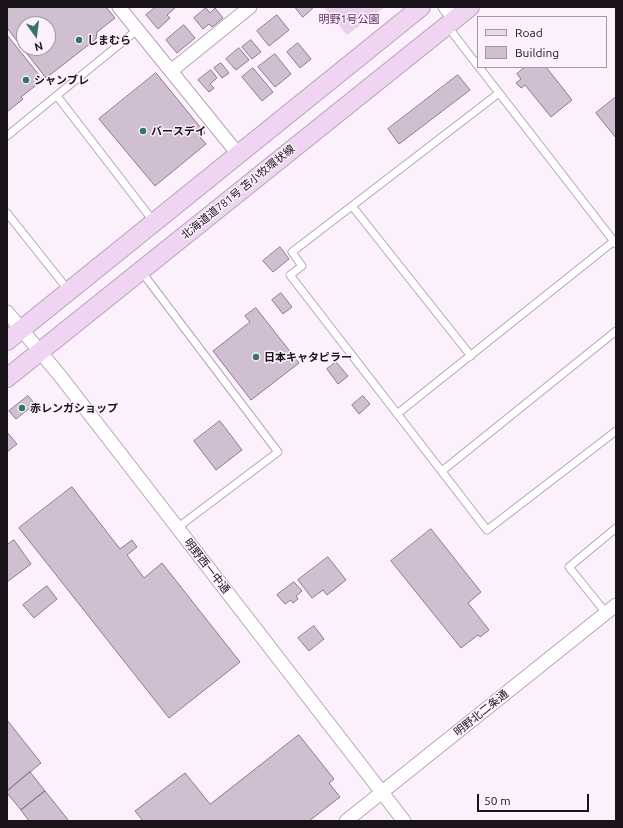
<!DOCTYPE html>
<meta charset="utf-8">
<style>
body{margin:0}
#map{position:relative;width:623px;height:828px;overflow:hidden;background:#fbf0fc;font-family:Ubuntu,sans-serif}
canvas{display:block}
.frame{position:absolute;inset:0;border:8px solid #1a131a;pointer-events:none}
.legend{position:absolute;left:477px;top:16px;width:130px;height:52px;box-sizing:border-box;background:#fbf0fc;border:1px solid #a198a2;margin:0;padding:5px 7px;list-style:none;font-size:12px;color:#1a131a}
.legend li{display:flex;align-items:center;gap:8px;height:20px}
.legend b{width:20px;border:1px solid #a198a2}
.north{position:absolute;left:16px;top:16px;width:40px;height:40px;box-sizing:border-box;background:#fbf0fc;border:1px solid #a198a2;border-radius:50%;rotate:166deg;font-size:11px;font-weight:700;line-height:16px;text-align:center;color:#1a131a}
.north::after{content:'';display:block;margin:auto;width:14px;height:18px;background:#367664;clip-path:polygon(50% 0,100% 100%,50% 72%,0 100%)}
.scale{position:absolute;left:477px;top:794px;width:112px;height:18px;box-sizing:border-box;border:2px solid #1a131a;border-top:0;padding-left:5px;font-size:12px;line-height:14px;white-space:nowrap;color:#1a131a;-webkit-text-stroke:3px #fbf0fc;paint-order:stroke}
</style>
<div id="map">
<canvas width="623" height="828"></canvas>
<div class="frame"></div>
<ul class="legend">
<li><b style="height:5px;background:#f0d5f3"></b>Road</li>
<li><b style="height:11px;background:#d0bed1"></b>Building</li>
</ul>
<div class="north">N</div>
<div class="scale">50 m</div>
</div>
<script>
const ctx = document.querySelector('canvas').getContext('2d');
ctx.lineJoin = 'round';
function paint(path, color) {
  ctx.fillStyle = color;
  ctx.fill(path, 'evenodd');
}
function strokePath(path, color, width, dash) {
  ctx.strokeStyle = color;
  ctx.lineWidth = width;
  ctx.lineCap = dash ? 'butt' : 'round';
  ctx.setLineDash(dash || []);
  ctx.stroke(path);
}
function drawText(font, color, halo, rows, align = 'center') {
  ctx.font = font + ' Ubuntu,"Noto Sans JP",sans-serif';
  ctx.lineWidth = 3;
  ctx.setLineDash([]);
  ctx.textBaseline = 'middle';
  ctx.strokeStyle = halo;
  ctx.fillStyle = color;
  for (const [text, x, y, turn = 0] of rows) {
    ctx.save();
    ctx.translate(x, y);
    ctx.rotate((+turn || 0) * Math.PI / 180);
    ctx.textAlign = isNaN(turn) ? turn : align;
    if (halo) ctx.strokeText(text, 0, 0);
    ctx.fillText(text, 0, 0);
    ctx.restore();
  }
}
paint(new Path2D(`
 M324,7H385L347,35Z`), '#eacfed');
const building = new Path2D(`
 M8,7H106L115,18L97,32L96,39L46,78L7,28ZM24,24H48V48H24Z
 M156,7H176L167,15L170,18L158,29L146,15Z
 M295,7H314L303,17Z
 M206,8L210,13L215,8L223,18L212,27L209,24L203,29L194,18Z
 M277,15L289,30L269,46L257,31Z
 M184,25L195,38L177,53L166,40Z
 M7,35L43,80L21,97L23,99L7,112Z
 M251,40L261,52L252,59L242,47Z
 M298,43L311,59L300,68L287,52Z
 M239,48L249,60L236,70L226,59Z
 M275,54L291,74L275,87L258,67Z
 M221,63L229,73L222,78L214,68Z
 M525,67H546L572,100L551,117L525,85L521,88L516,83L521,79L517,74Z
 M253,68L273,92L262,101L242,77Z
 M211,70L217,78L210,84L214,88L209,92L198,80Z
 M156,73L205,133L200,137L206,144L155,186L99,119Z
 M458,75L470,90L399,144L388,129Z
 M616,97V138L596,113Z
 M280,247L289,259L273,272L263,261Z
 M281,293L292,307L283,314L272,300Z
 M256,308L299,363L251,400L213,351L250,322L245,316Z
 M336,362L348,376L338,384L327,369Z
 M28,396L35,404L16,419L9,411Z
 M363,396L370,404L359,414L352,405Z
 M220,421L242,450L216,470L194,441Z
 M7,432L17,444L7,452Z
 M72,487L120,549L132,540L137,547L127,555L144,578L162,563L240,662L169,718L19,528Z
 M431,529L481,592L468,603L489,630L480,637L478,635L461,648L391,561Z
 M14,540L31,564L7,582V545Z
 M328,557L346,580L327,595L323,590L312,598L298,580Z
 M294,582L302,591L296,596L298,599L293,603L291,600L285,604L277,595Z
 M47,586L57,599L34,618L23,605Z
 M314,626L324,639L309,651L298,638Z
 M7,720L41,763L7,791Z
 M299,735L334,779L329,783L340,797L309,821H143L135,811L185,773L210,804Z
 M30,772L45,791L21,810L7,793V791Z
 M45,791L69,821H29L21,810Z`);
paint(building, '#d0bed1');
strokePath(building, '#8b7b8d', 1);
const service = new Path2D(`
 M448,27L478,66
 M479,67L616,244
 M499,93L292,252L302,266L290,275L487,530L616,431
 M57,96L154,222
 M7,136L137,30
 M352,206L471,356
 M7,213L69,291
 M141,271L278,452L177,528
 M397,414L614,241
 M442,471L616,331
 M606,613L569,567L616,528`);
const minor = new Path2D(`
 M119,7L238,154
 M445,7L455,19
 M171,71L250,7
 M7,312L61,377L404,821
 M346,821L616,605`);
const secondary = new Path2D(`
 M7,341L421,7
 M7,378L470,7`);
strokePath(service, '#b5a4b7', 9);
strokePath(minor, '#b5a4b7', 15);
strokePath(secondary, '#b5a4b7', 20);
strokePath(service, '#fff', 7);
strokePath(minor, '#fff', 13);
strokePath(secondary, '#f0d5f3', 18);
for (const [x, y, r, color] of [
 [79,40,4,"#367664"],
 [26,80,4,"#367664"],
 [143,131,4,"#367664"],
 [256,357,4,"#367664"],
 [22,408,4,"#367664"]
]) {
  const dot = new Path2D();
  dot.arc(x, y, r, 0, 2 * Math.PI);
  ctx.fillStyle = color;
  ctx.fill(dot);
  strokePath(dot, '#fbf0fc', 1.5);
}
drawText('11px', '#5e2e64', '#fbf0fc', [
 ["明野1号公園",349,19]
]);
drawText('bold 11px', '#1a131a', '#fbf0fc', [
 ["しまむら",87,40],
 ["シャンブレ",34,80],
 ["バースデイ",151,131],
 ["日本キャタピラー",264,357],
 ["赤レンガショップ",30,408]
], 'left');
drawText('11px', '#1a131a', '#fbf0fc', [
 ["北海道道781号 苫小牧環状線",238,192,-39],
 ["明野西一中通",207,566,52],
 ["明野北二条通",481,713,-39]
]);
</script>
